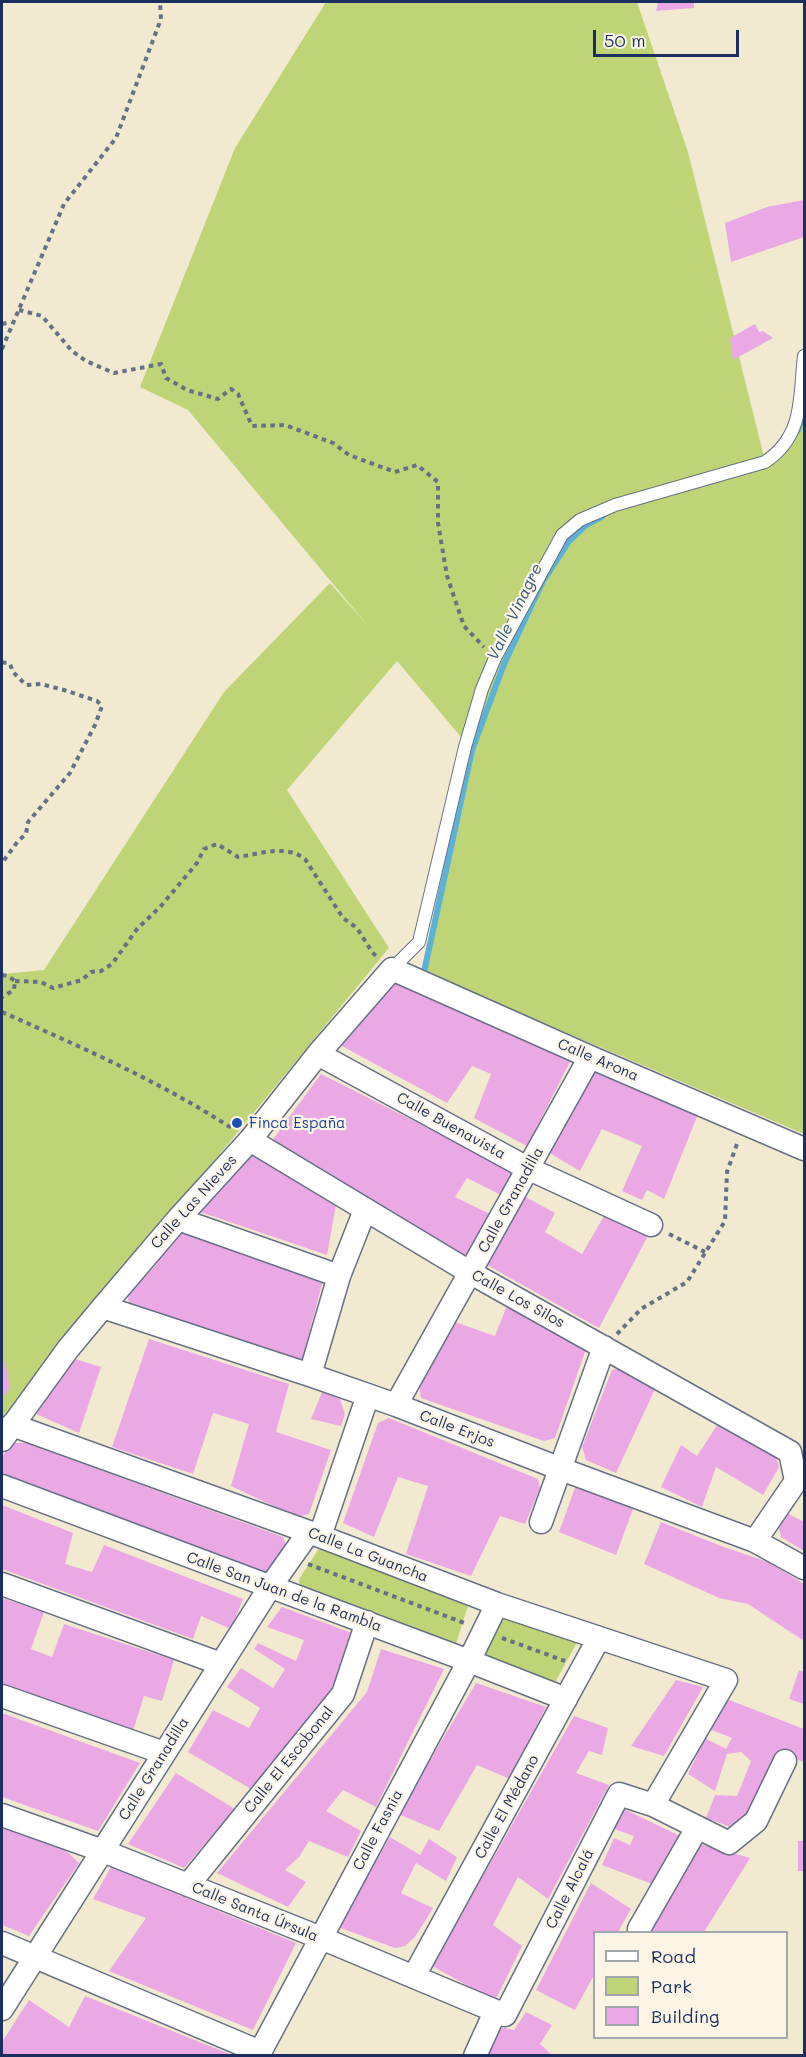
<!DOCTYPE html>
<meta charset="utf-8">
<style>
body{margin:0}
#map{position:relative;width:806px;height:2057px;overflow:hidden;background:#f2ead0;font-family:Mali,sans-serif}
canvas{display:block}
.frame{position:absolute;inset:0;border:3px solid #1b2f5e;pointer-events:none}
.legend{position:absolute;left:593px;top:1931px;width:195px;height:108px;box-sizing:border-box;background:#fcf5e5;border:2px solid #a2a6af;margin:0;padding:8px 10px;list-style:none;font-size:18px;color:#1b2f5e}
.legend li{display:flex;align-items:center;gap:12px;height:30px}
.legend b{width:30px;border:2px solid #a2a6af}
.scale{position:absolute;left:593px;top:30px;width:146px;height:27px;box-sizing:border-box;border:3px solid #1b2f5e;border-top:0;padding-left:8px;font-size:18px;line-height:21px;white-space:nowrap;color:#1b2f5e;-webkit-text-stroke:4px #fcf5e5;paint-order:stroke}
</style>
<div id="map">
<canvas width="806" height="2057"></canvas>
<div class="frame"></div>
<ul class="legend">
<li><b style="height:8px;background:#fff"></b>Road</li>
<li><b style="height:16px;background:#bfd477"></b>Park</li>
<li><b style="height:16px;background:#eaa9e4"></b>Building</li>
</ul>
<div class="scale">50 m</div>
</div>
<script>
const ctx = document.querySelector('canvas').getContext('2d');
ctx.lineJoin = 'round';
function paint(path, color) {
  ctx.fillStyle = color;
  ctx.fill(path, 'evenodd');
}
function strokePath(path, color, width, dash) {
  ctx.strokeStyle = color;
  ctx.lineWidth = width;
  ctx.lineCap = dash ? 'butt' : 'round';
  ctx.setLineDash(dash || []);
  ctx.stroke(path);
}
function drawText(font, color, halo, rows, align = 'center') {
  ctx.font = font + ' Mali,sans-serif';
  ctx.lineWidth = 4.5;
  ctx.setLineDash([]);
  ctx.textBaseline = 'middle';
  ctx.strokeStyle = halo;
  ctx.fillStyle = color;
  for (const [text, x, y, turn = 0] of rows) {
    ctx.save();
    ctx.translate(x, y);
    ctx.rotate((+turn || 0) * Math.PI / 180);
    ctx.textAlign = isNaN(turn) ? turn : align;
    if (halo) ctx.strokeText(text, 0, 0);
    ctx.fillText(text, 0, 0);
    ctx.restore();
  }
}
paint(new Path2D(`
 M326,2H637L688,152L765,461L804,408V1134L424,972L472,750L397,661L287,790L389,948L2,1419V974L44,970L224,692L330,583L369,627L188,410L140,387L235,148Z
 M324,1547L470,1599L455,1647L300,1588L299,1579L318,1550Z
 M507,1618L579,1639L553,1686L481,1654L503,1619Z`), '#bfd477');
strokePath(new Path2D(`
 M798,430L804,411
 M424,972L472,750L504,664L543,581L569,541L585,526L603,516`), '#5ab2d7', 6);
paint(new Path2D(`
 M658,2H694V8L656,11Z
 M804,200V237L731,262L725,223L767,207Z
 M755,324L759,332L763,331L773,338L733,360L730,338Z
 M388,979L573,1056L527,1146L474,1118L491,1074L472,1066L447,1103L340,1045Z
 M591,1067L698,1114L664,1199L647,1190L642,1200L622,1191L642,1146L602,1129L580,1171L546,1151Z
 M321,1074L517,1173L501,1195L467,1178L455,1197L490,1214L467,1267L268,1146Z
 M249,1154L337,1199L327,1255L197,1211Z
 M520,1194L555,1213L545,1232L582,1254L607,1211L650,1232L599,1328L480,1261Z
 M180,1232L323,1280L301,1364L130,1307L127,1294L155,1266Z
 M508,1303L586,1349L555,1438L544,1441L421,1398L419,1385L452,1321L495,1336Z
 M149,1339L289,1384L276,1432L331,1450L309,1514L297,1517L231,1486L249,1424L213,1413L193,1474L112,1447Z
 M75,1359L101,1367L79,1433L36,1414Z
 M5,1361L10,1387L5,1395H2V1362Z
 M620,1368L656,1387L616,1473L586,1460L582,1447L612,1370Z
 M322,1392L340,1399L345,1414L341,1426L311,1419Z
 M389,1418L538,1479L540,1488L525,1524L500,1516L471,1576L406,1554L428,1486L398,1477L374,1537L343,1523L378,1423Z
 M718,1424L776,1457L779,1467L763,1495L716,1467L702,1507L661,1487L681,1445L697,1456Z
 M11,1443H26L283,1537L286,1545L270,1572L258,1575L2,1480V1457Z
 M576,1485L633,1509L616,1555L559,1532Z
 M2,1505L73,1533L65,1564L92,1572L104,1545L243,1599L231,1629L201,1616L193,1639L2,1569Z
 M785,1512L804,1522V1551L781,1537L778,1525Z
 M661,1522L721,1546L768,1562L804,1584V1641L748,1604L719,1598L644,1564Z
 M2,1598L44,1612L31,1649L52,1657L64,1624L174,1660L162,1701L144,1696L132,1734L2,1683Z
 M282,1607L352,1633L342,1676L327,1702L251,1789L188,1752L213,1710L249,1728L260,1708L227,1687L241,1668L273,1688L285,1669L254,1649L258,1643L296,1661L304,1640L267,1627Z
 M381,1649L444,1669L376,1807L343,1790L326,1811L361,1831L348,1857L309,1841L299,1857L285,1870L306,1882L288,1907L217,1873L367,1692Z
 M799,1670L804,1672V1704L789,1699Z
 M676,1680L703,1687L664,1756L631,1746Z
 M476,1683L546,1707L510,1779L477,1765L439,1831L398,1814Z
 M724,1698L804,1729V1762L776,1752L749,1814L733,1828L706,1818L715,1795L737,1796L751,1761L741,1752L727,1754L715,1791L688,1774L705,1738L726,1749L732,1738L709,1729Z
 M2,1713L140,1763L98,1831L2,1797Z
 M574,1716L608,1728L602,1755L589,1751L576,1773L609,1785L548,1899L518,1877L493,1925L522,1946L495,2001L432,1966Z
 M176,1773L235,1809L184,1868L128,1844Z
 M624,1809L680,1836L655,1885L602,1865L614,1838L630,1845L634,1836L614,1829Z
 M2,1827L65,1850L79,1863L29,1936L2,1925Z
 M390,1837L420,1855L429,1839L457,1857L446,1881L416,1863L401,1893L433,1908L415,1937L405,1946L395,1948L338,1927Z
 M798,1841H804V1871H798Z
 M700,1844L750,1858L704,1932H649Z
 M111,1867L296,1943L253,2030L109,1971L146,1918L93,1899Z
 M591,1883L631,1909L618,1932H594V1975L575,2010L536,1990Z
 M85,1996L232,2055V2056H2V2042L29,2000L69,2027Z
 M526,2012L552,2025L540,2044L553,2056H484L495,2026L514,2030Z`), '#eaa9e4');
const lane = new Path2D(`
 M392,969L419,942L465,747L482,689L495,658L562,535L580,520L615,505L765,462C805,435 799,397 804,356`);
const street = new Path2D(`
 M318,1054L527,1168L651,1225
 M250,1140L471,1273L790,1452L796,1481L755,1541
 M178,1219L339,1276
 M103,1307L310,1375L396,1405L561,1469L755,1541L804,1568
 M310,1375L339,1276L365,1210
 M396,1405L590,1057
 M12,1425L309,1532L497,1604L726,1680L653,1805
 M2,1440L68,1349L103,1307L178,1219L250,1140L318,1054L392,969L590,1057L804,1149
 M2,1486L469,1661L566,1699
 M541,1522L604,1347
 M320,1536L368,1395
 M2,1584L221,1664
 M2,1696L164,1753
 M2,1815L103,1851L321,1938L505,2015L619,1794L653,1805L729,1843L756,1821L785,1761
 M188,1885L343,1694L367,1622
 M639,1929L697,1828
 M2,1943L260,2052
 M414,1976L599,1638
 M2,2009L270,1587L309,1532
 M258,2056L469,1661L497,1604
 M475,2056L495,2012`);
strokePath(lane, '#667086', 14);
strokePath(street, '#667086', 25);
strokePath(new Path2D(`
 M19,310L42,316L72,351L86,361L114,373L161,364L166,378L187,390L218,399L231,389L238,394L252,426L285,425L333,443L349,455L395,472L417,465L438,482V523L447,576L464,626L484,647
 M2,324L11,322
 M2,349L64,204L116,138L161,19L160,2
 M2,662L10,664L13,672L26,685L41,684L64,690L97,701L102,706L95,725L70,773L28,822L26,834L18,841L2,863
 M2,975L8,976L15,981L14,990L2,997
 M15,981L41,982L53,988L82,980L91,972L101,971L112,964L137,929L161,906L197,863L204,849L217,844L238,857C260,854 286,844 305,859L343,918L357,928L372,952L377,957
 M2,1012C81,1047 161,1082 233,1129
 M669,1234L705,1252
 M617,1334L641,1309L687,1282L725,1221L727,1172L738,1141
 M308,1564L467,1624
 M502,1638L565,1661`), '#667086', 4, [4.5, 4.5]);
strokePath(lane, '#fff', 12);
strokePath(street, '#fff', 22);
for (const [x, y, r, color] of [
 [237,1123,6,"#1a4fb4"]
]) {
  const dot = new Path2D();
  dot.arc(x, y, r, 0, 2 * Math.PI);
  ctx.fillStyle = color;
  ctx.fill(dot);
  strokePath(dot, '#fcf5e5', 2);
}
drawText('15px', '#1b2f5e', '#fcf5e5', [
 ["Calle Arona",598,1060,23],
 ["Calle Buenavista",451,1126,29],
 ["Calle Granadilla",511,1200,-61],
 ["Calle Las Nieves",194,1202,-48],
 ["Calle Los Silos",518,1299,29],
 ["Calle Erjos",457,1429,21],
 ["Calle La Guancha",368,1555,21],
 ["Calle San Juan de la Rambla",284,1592,20],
 ["Calle El Escobonal",289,1760,-51],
 ["Calle Granadilla",154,1769,-58],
 ["Calle El Médano",507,1807,-61],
 ["Calle Fasnia",378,1830,-62],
 ["Calle Alcalá",570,1889,-63],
 ["Calle Santa Úrsula",255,1912,22]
]);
drawText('15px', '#164399', '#fcf5e5', [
 ["Finca España",249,1123]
], 'left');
drawText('italic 16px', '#2e5682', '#fcf5e5', [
 ["Valle Vinagre",515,612,-64]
]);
</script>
